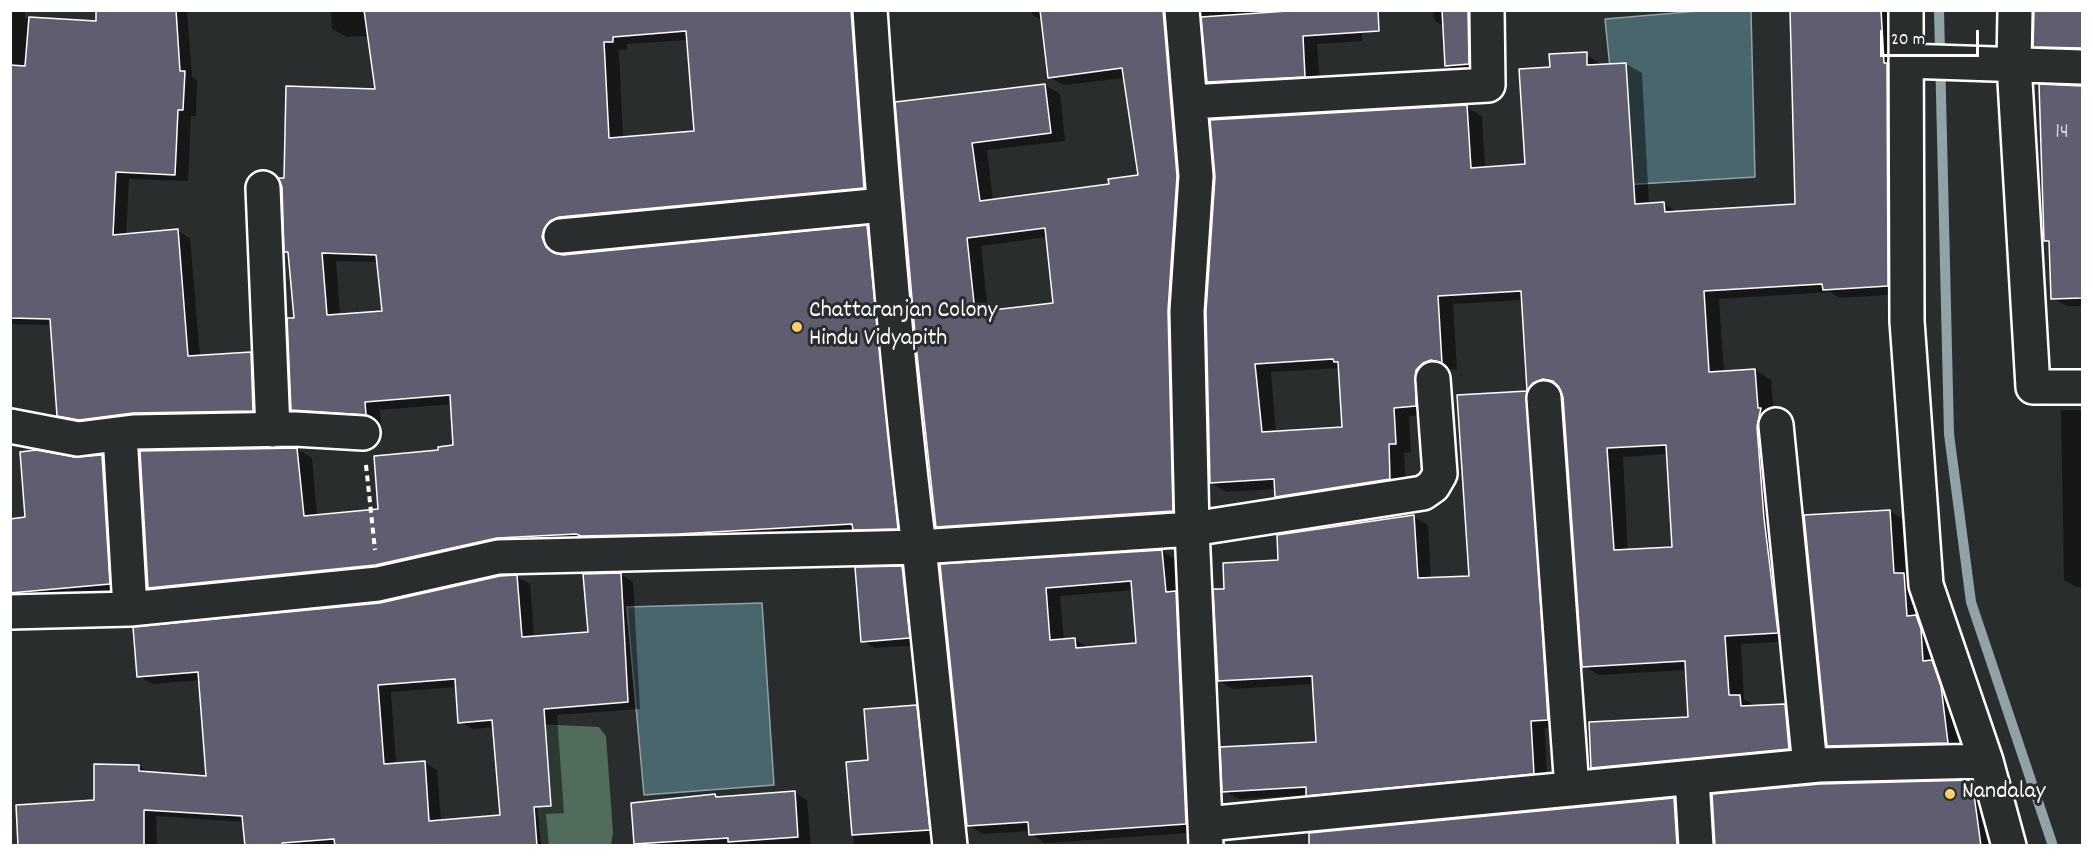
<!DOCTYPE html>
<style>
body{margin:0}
#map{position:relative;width:2093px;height:856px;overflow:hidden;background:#2a2d2e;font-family:Dekko,sans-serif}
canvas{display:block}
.frame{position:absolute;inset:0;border:12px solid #fff;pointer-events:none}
.scale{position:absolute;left:1880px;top:30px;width:99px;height:27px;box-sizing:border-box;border:3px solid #fff;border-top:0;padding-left:8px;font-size:18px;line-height:21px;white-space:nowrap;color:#fff;-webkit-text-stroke:4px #2a2d2e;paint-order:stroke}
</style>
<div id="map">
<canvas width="2093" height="856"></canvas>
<div class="frame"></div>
<div class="scale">20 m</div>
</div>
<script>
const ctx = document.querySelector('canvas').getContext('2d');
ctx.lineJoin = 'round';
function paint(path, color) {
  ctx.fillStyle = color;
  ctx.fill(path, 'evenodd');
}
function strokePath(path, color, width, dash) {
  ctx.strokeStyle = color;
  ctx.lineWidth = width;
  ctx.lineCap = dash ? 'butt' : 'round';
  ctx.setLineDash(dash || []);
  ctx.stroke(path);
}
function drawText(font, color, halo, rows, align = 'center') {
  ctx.font = font + ' Dekko,sans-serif';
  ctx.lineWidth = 6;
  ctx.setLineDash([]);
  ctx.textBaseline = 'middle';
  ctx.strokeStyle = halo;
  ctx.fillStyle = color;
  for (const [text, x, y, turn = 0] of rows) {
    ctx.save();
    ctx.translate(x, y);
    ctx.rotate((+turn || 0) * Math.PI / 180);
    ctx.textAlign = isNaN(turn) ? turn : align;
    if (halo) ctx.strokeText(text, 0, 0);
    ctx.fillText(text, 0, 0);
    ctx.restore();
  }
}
paint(new Path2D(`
 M538,724L599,727L606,736L613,833L611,845L545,846L541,843L530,741Z`), '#526c5b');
const water = new Path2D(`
 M1699,11H1751L1755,177L1622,185L1605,19Z
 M762,603L774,785L644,795L627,607Z`);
paint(water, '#49666d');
strokePath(water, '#92a3a7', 1.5);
paint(new Path2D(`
 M10,10H25V18L98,23V10H187L192,77L197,80L196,116H191L188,181L129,179L126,235L178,231L190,238L200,357L251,353L263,360L266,418L93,427L71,422L58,415L51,325L10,324Z
 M331,10H865L879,196L557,247L560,256L867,227L882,235L912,537L391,573L164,596L149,587L297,449L312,458L317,516L380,510L440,452L455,447L452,404L380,410L381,423L307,418L292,409L296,319L290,253L286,251L285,179L377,91L369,36L347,37L332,29ZM689,40L695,132L623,138L619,50H627V44ZM336,261L378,262L384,313L340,316Z
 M1032,10H1180L1187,519L952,535L937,526L897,103L1045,85L1060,94L1065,141L987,150L993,201L1111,185L1139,176L1125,78L1064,85L1049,77L1042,20L1032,15ZM1047,237L1055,305L988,312L981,246Z
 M1200,10H1361L1362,41L1317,44L1320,84L1223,90L1208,81Z
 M1433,10H1479L1478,69L1456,70L1447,65L1443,26L1434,20Z
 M1791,10H1896L1904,294L1840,298L1830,292L1719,299L1724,372L1755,370L1771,380L1793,641L1741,644L1744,699L1755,705H1785L1800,714L1805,757L1608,776L1592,767L1690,718L1687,670L1599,675L1584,666L1564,396L1561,387L1549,391L1543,399L1528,390L1523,300L1453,304L1457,370L1448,369L1439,372L1432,415L1409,416L1411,452L1404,453L1406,488L1292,505L1277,496L1276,489L1227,492L1211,483L1207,311L1466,107L1482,116L1485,168L1527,166L1551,69L1586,54L1602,65L1626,64L1642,73L1649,205L1664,204L1679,213L1796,206ZM1340,368L1343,429L1276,433L1271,372ZM1668,454L1674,548L1628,551L1623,457Z
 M2035,10H2082V55L2049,54L2035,46Z
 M2082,85V306H2067L2052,298L2050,243L2045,240L2041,86Z
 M1526,393L1540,401L1562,727L1545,728L1547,781L1322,803L1309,795L1238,799L1224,791L1317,743L1314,684L1233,689L1219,681L1226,590L1280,561L1414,517L1428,525L1431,579L1470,577Z
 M2061,410H2082V587H2076L2064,580Z
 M102,456L114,463L121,590L10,601V520L26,519L75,459Z
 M1889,511L1903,519L1906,575L1917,582L1920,619L1930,625L1954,695L1961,750L1842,753L1828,745Z
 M1162,551L1177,560L1201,832L1045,843L1031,834L1030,831L983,834L968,825L941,566ZM1133,590L1137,645L1090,648L1074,639L1064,640L1060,596Z
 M902,568L914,575L921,645L875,648L863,641Z
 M620,574L633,582L640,709L557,715L564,813L546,814L549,846H246L244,822L156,816L157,846H17V806L95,801L139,766L152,774L207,778L200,680L152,684L139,676L380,604L517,577L530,584L534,638L589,633ZM457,687L460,722L473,729L495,727L502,816L441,821L437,770L424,762L396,765L391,692Z
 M916,706L929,714L943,846H854L848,764L870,762Z
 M1971,782L1985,790L2001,846H1716Z
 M794,792L807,800L811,846L635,844L715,796L720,798Z
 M1674,799L1688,807L1692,846H1311Z`), '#0007');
strokePath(new Path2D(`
 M1939,10L1949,434L1971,602L2053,846`), '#92a3a7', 10);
const building = new Path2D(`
 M96,10H176L180,71H185L183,110H178L175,175L116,172L113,235L178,229L188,356L251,352L253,411L133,413L79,420L57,416L50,319L10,318V65L25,66L29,17L96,21Z
 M364,10H851L864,188L559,217L550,221L544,229L542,237L546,247L554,253L563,255L867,225L898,529L853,530L852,524L678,534L581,536L576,534L497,538L375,565L148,588L140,451L297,448L304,516L378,509L374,456L438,450V447L453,445L450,395L365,402L366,415L291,410L287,318H294L288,252H284L282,187L278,178H284L286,86L375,89ZM686,31L694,131L609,138L604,42H613V37ZM322,253L376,255L382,311L327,315Z
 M1040,10H1163L1177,176L1168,311L1173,511L936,527L916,345L895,102L1045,84L1051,133L972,143L980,201L1109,184L1108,179L1138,175L1122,68L1048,78ZM1045,228L1053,303L975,312L967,238Z
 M1302,10H1378L1379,31L1303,36L1305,77L1207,82L1201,17Z
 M1442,10H1468L1469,64L1445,66Z
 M1790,10H1881L1884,63H1887L1888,286L1823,290L1822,284L1704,291L1709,372L1755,369L1758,408H1761L1757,427L1764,518L1778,633L1725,636L1729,695H1740L1741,706L1785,704L1789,749L1591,768L1589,722L1688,717L1685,661L1582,667L1563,397L1559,387L1553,381L1543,379L1533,383L1527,391L1521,291L1438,296L1442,363L1431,360L1423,363L1416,370V406L1394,408L1396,444H1389L1390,479L1275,497L1274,479L1210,483L1206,311L1215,177L1210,120L1467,105L1471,168L1525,164L1519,69L1550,67L1549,54L1587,52V65L1626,63L1635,204L1664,202L1665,212L1795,204ZM1333,359L1334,362H1338L1342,427L1262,432L1255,364ZM1666,445L1672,547L1614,550L1607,448Z
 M2034,10H2082V48L2033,47Z
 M2039,84L2082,86V298L2051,299L2049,241H2044Z
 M1527,391L1548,720L1531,721L1534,774L1306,796V787L1222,792L1220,747L1316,742L1312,676L1218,681L1213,589H1224L1223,563L1278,560L1277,535L1414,515L1418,578L1469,576L1457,395Z
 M36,450L75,457L102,455L110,584L10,593V519L25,517L20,452Z
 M1890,510L1894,573H1904L1907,616L1916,615L1921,629L1923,661L1932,660L1941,686L1948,743L1827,746L1804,515Z
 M1162,550L1166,592L1176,591L1186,824L1029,835L1028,822L967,826L940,564ZM1131,581L1136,643L1076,648L1075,638L1050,640L1046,588Z
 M902,566L910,638L861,642L855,567Z
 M621,573L628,702L544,709L551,806L534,807L537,846H335L334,839L282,843V846H245L242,816L144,810V846H18L16,805L94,800V764L139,765V771L206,776L198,672L137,677L133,627L380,603L500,576L517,575L522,637L588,632L583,574ZM455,679L458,723L492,720L500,815L429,821L425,761L384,764L378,685Z
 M917,705L930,830L852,835L846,762L868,760L864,709Z
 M1972,780L1981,846H1715L1712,794L1820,784Z
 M795,791L798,837L728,842V838L634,844L631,803L715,794L716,797Z
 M1674,798L1677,846H1309V833Z`);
paint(building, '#5f5e70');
strokePath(building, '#fff', 1.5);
const minor = new Path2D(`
 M870,10C882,190 897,369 919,547L1192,529L1423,493L1433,486L1440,474L1433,379
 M1182,10L1196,176L1187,311L1192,529L1206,846
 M1906,10L1907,321L1926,585L1986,761L2009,846
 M2015,10L2014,64L2033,387H2082
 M1906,61L2082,67
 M1190,102L1488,85L1487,10
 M263,188L273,430
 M561,236L883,205
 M1544,398L1572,789
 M1776,425L1810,766
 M10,426L78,439L133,432L295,429L363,433
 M120,434L130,609
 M10,612L130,609L378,584L498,557L919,547L950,846
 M1692,778L1696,846
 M1206,824L1819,765L1986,761`);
strokePath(minor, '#fff', 38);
strokePath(new Path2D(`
 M366,465L375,550`), '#fff', 4, [6, 4.5]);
strokePath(minor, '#2a2d2e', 33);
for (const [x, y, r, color] of [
 [797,327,6,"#ffd166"],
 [1950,794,6,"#ffd166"]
]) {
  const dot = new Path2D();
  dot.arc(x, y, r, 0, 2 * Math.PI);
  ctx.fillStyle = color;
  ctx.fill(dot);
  strokePath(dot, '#2a2d2e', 2);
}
drawText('21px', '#d7d7db', null, [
 ["14",2062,134]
]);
drawText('24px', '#fff', '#2a2d2e', [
 ["Chattaranjan Colony",809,313],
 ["Hindu Vidyapith",809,341],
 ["Nandalay",1962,794]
], 'left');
</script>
